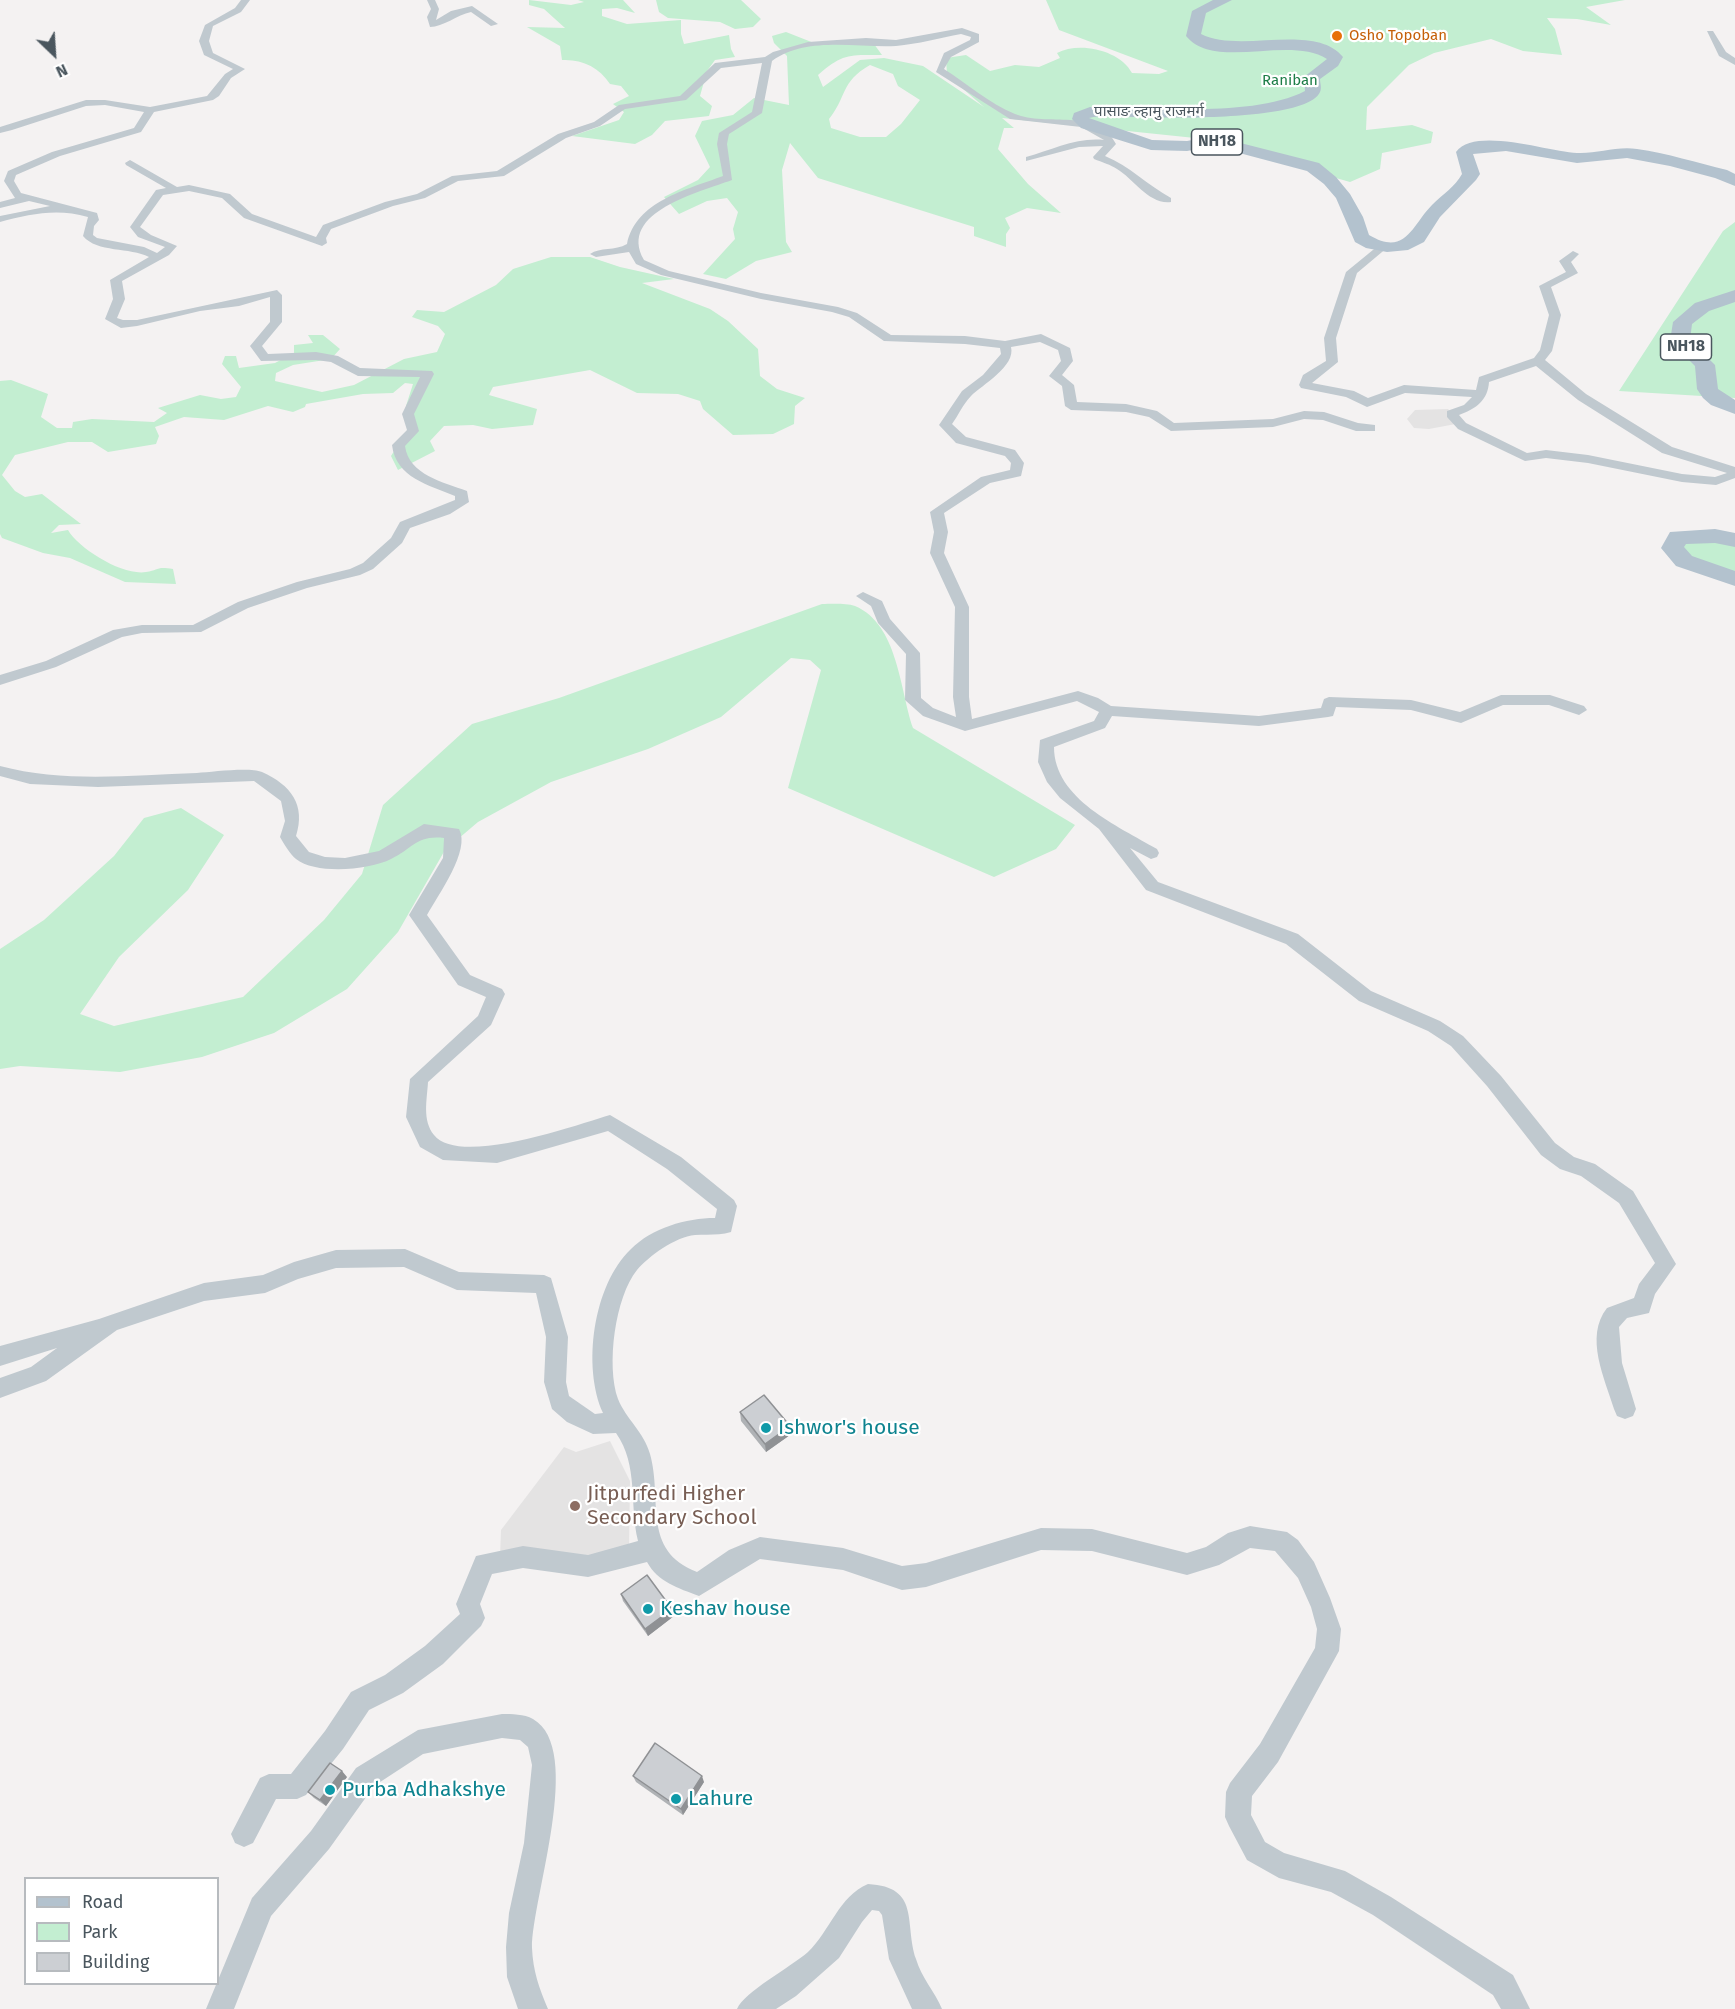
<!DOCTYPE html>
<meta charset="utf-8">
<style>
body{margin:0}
#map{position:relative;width:1735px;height:2009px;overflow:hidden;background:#f4f2f2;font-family:"Fira Sans",sans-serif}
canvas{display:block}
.legend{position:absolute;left:24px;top:1877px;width:195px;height:108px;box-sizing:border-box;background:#fff;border:2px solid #b7bbbf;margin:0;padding:8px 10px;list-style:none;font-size:18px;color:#4a565e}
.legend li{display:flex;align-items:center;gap:12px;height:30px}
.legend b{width:30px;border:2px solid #b7bbbf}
.north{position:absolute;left:24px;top:24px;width:60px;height:60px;-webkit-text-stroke:4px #fff;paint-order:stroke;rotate:155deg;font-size:16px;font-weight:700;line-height:24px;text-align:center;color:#4a565e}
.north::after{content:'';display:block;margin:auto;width:21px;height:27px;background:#4a565e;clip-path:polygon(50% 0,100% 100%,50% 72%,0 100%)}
</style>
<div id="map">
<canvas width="1735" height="2009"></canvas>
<ul class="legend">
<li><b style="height:8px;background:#b3c2ce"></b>Road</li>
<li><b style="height:16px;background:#c3eed1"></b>Park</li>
<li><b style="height:16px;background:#cccfd3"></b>Building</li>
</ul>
<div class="north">N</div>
</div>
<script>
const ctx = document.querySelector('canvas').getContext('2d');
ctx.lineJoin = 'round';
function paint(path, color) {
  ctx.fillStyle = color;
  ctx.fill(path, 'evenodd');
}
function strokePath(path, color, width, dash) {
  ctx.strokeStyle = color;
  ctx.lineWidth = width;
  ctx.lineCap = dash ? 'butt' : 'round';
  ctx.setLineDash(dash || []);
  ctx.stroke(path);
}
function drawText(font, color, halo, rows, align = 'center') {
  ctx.font = font + ' "Fira Sans","Noto Sans Devanagari",sans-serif';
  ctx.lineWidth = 4.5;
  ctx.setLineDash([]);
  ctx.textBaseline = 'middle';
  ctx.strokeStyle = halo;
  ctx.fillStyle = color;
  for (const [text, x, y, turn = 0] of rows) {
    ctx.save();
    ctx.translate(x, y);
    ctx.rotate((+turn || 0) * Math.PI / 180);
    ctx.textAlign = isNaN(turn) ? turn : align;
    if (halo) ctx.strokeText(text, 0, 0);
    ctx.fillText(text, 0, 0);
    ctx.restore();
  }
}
paint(new Path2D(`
 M1448,409L1461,423L1429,429L1414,428L1407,419L1415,410Z
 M610,1441L630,1481L629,1549L590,1568L500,1558L501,1530L564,1447L576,1452Z`), '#e4e3e3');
paint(new Path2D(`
 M529,0L571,5L584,2L578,0H623L635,13L617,8L602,9V16L627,24L681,20V34L684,44L729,35L731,49L735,57L715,60L707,71L700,96L712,106L709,116L665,121L652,135L635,144L572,136L619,120L624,112L613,104L629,96L621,86L610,84C599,67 582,59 562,60L560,46L527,27L565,28L544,9L529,5Z
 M656,0H741L761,19L753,27L735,29L720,22L668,18L659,12Z
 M1046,0H1625L1586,7L1611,25L1577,19L1547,18L1555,29L1562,55L1523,51L1491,39L1434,53L1409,65L1367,107L1366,130L1412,125L1433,132L1431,143L1382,153L1380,169L1350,182L1195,138L1002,118L1014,128H1004L998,149L1028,184L1061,213L1027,208L1005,218L1010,228L1006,234V247L974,236V227L818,178L790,143L782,170L786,242L792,252L756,261L726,279L703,274L735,239L733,229L738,212L727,198L707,201L679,214L664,197L698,180L710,167L695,136L702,121L733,115L754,98L789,105L787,56L774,43L772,36L786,32L814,43L874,44L882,55C849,55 843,53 818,75L823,87L860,60L884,58L923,66L984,107L947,75L946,58L966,55L990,71L1015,65L1039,67L1060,58L1057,53C1079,41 1120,50 1132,73L1159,74L1168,71L1059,30ZM870,65L893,74L898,86L920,100L901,124L886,137H860L831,128L829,119C847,97 840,82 870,65Z
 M1735,222V398L1619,391L1723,231Z
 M551,257H590L620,267L674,279L642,283L710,309L728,321L758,349L760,376L777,389L805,398L795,406L794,424L773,434L733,435L703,409L700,401L678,394L637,393L590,370L493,387L489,395L537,409L533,425L492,429L473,425L444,426L430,441L435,451L398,470L391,456L410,426L406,406L413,384L405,383L393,393L363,394L306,404L305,407L293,412L268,406L224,420L184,417L155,427L159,436L156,444L108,452L92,442H68L15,455L2,475L15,491L25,497L42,494L81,524L59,525L51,533L68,530C79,549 123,576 146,572C159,570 156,566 173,569L176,584L125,582L70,558L43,553L2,538L0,534V381L11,380L48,394L41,417L57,428H72L73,422L92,419L154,422L167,413L158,408L200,395L221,399L236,397L241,387L222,364L225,356H236L239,368L275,363L294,353V345L313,343L308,335H323L340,349L331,359L293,365L276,373L275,381L322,392L354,385L404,359L437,352L445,334L438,326L412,317L417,310L444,312L496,285L513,269Z
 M1697,540L1735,545V576L1687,556L1682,543Z
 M822,604C831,604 846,603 855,606C898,624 900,690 913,728L1075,825L1056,849L994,877L788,788L821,670L810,660L791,658L721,717L648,749L551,782L478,822L445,850L398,932L347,989L274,1033L202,1057L120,1072L20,1066L0,1069V949L44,920L114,856L144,818L181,808L224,835L188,890L119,957L80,1014L114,1026L243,997L324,920L362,874L383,805L472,724L559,698Z`), '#c3eed1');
paint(new Path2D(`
 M241,0H250L241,12L213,26L209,41L213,53L245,69L231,78L219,96L213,100L154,112L141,132L60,156L16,175L14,181L21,193L97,213L99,220L94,226L93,235L97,238L144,247L157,253L165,247L138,237L130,227L156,190L166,188L126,165L125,163L130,160L177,187L189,185L230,194L252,214L316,237L323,225L385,202L417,194L452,176L497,171L558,134L594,122L619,105L680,96L715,63L765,57L773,52L808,42L866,38L896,40L962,28L979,34V42L951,57L944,69C966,83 990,104 1015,114C1046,127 1098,107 1116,144L1105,156C1130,166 1147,185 1171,198V202C1149,205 1134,179 1117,169C1111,165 1102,162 1094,159L1093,157L1103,146L1079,147L1026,161V157C1052,150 1077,137 1104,140L1081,127L1010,119L936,72L944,53L970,40L971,37L961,34C940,38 918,44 896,46C857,48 806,36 772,61L762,113L729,134L727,144L732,180C700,192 617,212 644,260L669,271L761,293L838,307L857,313L891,335L965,336L1005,341L1041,334L1070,348L1073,361L1062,375L1074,385L1077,402L1126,404L1157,411L1174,423L1273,419L1304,411L1324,412L1358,423L1375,425V431H1356L1323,420L1304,419L1273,427L1171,431L1149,417L1126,412L1071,410L1065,406L1062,386L1049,376L1061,361L1058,350L1040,342L1011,347C1016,366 982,385 971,396C963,404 958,416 952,424L966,437L1015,450L1024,463L1021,476L990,483L944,513L948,532L944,553L969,607V697L972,719L1078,691L1098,698L1111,706L1259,716L1321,708L1324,699L1329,697L1411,700L1460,712L1501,695H1550L1584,706L1587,710L1579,715L1549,705H1503L1461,723L1411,710L1336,707L1333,716L1328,717L1259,726L1112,716L1105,728L1054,747C1054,799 1118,826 1157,849L1159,853L1157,857L1151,859L1130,848L1158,882L1298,934L1371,991L1440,1021L1463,1036L1501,1076L1555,1143L1574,1157L1595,1164L1633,1191L1676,1264L1655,1294L1649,1313L1627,1318L1619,1327L1622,1363L1636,1409L1633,1416L1625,1419L1617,1416L1614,1409C1605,1379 1584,1337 1607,1308L1634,1298L1639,1284L1655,1263L1619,1203L1581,1176L1560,1169L1541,1155L1487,1086L1451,1046L1428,1031L1359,1001L1286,944L1146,890L1099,829L1060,798L1047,782L1038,762L1040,740L1094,721L1099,712L1077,701L965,731L923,716L905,700L906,654L878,623L871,606L856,596L863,592L882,601L890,619L920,653L921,698L933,708L956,717L953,697L955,607L930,553L934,532L930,512L981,477L1010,470L1011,463L1005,456L956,443L939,425L962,391L983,375L1001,354L1000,348L965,344L884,341L849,317L832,312L761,299L661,275L636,264L629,252L596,257L590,254C600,247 615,251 627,244C636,201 686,190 723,176L717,144L719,133L752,112L762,63L721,68L686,100L625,109L600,126L566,138L504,176L458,181L425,198L393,206L331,229L326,238L327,243L322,246L244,218L222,198L189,191L163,195L140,227L151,235L177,246L169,255L122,281L125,299L117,318L123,320H137L277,290L282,295V322L262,346L268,354L316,352L338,356L360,368L432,371L434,374L414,414L419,431L405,446C409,475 443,482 467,491L469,502L450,514L410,528L402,543L373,569L360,575L307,588L248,608L201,632L142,633L122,637L56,667L0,685V675L46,661L113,630L142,625H193L238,602L297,582L350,569L363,563L391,538L400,522L455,500V496C429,485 396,478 392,445L407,430L402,414L420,377L358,376L331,362L316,360L261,361L250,346L270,322V297L239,306L200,311L137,326L121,328L105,319L113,299L110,280L149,257C130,247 97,253 83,236L88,217C57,208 30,214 0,222V216L50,206L29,201L0,208V202L15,198L4,181L8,171L52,152L134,128L144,112L105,105L86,106L12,130L0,133V127L86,100H105L150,107L207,96L225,74L233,69L204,55L199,41L205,25L235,8Z
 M427,0H435L439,9L436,20L451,11L472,6L498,24L491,26L471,12C457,15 443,27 430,27L427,17L431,9Z
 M1707,31H1713L1726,52L1735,58V65L1719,56Z
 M1379,245L1388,247L1357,273L1336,338L1338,362L1312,383L1354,391L1368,398L1404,385L1476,390L1479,377L1534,358L1540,350L1549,315L1539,286L1566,272L1559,261L1573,251L1579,254L1571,262L1578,273L1551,287L1561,315L1552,351L1545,360L1586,394L1672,447L1735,467V478L1716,485L1682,482L1588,463L1546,458L1525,461L1458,429L1447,417V411L1464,405L1472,397L1405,393L1367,407L1346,397L1301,388L1299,385L1303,375L1326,361L1324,338L1346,272ZM1536,366L1578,400L1662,453L1727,473L1715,477L1682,474L1588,455L1546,450L1527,453L1466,423L1459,415C1476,409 1488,400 1489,382Z
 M0,766C64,783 132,775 197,773C212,772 249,767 262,772C291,785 306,805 296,836L309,852L325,857L345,858L379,851L424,824L459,829C471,850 438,895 427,915L470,975L502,989L505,994L491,1025L428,1082C427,1100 422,1120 434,1135C459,1167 576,1125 610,1115L681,1157L734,1200L737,1206L731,1232C719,1236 707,1234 695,1235C675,1237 649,1256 637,1270C615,1297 606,1366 618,1399C626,1419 644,1432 650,1454C663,1500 641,1550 697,1572L729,1550L760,1537L843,1548L902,1566L926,1563L1041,1528L1092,1529L1187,1553L1206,1547L1228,1533L1250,1526L1287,1532L1298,1540L1314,1562L1330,1598L1341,1629L1339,1651L1278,1762L1252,1796L1251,1815L1265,1842L1284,1853L1345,1871L1391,1897L1513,1975L1530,2009H1501L1493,1995L1373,1915L1331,1892L1279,1878L1247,1860L1229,1826L1225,1817L1226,1792L1230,1783L1260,1744L1315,1648L1317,1629L1311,1607L1298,1578L1275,1551L1250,1548L1219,1565L1187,1575L1092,1551L1041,1550L926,1587L902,1590L843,1570L760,1559L699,1596C678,1588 658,1582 647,1562L588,1577L523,1568L492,1574L480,1604L485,1618L481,1626L443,1664L403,1693L369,1710L343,1749L306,1795L297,1799H276L253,1843L244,1847L235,1843L231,1834L260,1778L269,1774H291L325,1731L351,1692L385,1675L425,1646L460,1614L456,1604L476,1556L523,1546L588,1555L638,1541C629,1504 639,1466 616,1433L593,1434L567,1422L552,1409L544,1382L546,1337L536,1293L457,1290L404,1267L336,1268L298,1279L265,1293L204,1301L117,1330L46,1381L0,1398V1378L31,1367L57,1348L0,1366V1346L99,1319L204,1283L263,1275L294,1262L336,1250L405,1249L459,1272L544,1275L551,1278L568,1337L566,1382L569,1396L595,1414L603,1413C582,1367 593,1285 631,1249C652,1228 686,1218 715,1218L717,1209L667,1169L608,1131L497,1163L443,1160L420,1147L406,1117L410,1079L478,1016L486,997L458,985L409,915L443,858L444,838C416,835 414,848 391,859C370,870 316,875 296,859C290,854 284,844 280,837L285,821L281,801L254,781L98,787L30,784L0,776Z
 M502,1714C512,1714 524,1714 533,1719C585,1749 532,1897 532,1948C533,1971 539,1988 548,2009H518L507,1977L506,1947L509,1913L524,1843L532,1765L528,1747L520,1740L502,1738L423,1754L374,1786L329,1849L271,1916L234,2009H206L252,1898L311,1831L356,1768L418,1730Z
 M868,1884C921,1887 904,1923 916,1959C921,1977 935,1992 942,2009H912L889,1959L882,1915L879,1911L872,1910L862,1922L839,1958L796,1996L776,2009H737C744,1992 791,1967 808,1952C830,1931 839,1896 868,1884Z`), '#c0c9cf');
paint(new Path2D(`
 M1213,0H1232L1206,13L1201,34C1240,54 1314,22 1343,57L1338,66L1320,79C1320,83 1322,88 1320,92C1307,121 1170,118 1140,117C1124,117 1104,114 1089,118L1152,140L1187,141L1213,136L1319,163L1336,177L1350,194L1363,217L1369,235C1406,257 1412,225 1432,205C1443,194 1455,187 1462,174L1456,152C1475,126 1549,152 1577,153C1597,154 1616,146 1637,149C1667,153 1697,163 1727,170L1735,174V186L1715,178L1670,166L1627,158L1577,163L1506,151L1473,154L1480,174L1476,180L1440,217L1424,242L1408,250L1387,252L1366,248L1355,242L1336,198L1324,184L1307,171L1213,146L1187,151L1151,150L1081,128L1072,119L1074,113L1090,107C1150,107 1253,118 1305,91L1304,77L1327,59C1289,35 1215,71 1186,36L1192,11Z
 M1735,290V302L1709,311L1692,324L1690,340L1715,365L1718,389L1735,400V414L1711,405L1703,398L1697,389L1695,366L1670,341L1673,322L1695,303Z
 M1715,529L1735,533V547L1715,543L1686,544L1684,547L1692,556L1735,571V586L1676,566L1661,548L1670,532Z`), '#b3c2ce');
paint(new Path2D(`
 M740,1412L790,1426V1435L766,1452L741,1421Z
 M621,1594L672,1609L674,1616L648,1636L623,1601Z
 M633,1776L704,1782L683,1815L636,1782Z
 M347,1777L326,1806L314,1798L308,1792Z`), '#afb2b5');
paint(new Path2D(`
 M790,1426V1435L766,1452L765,1444Z
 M672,1609L674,1616L648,1636L645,1629Z
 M342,1771L347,1777L326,1806L320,1800Z
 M702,1776L704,1782L683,1815L681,1809Z`), '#8f9194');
const building = new Path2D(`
 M764,1395L790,1426L765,1444L740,1412Z
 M647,1575L672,1609L645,1629L621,1594Z
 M655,1743L702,1776L681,1809L633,1776Z
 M330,1763L342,1771L320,1800L308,1792Z`);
paint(building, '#cccfd3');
strokePath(building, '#8f9194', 1.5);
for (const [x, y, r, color] of [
 [1337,36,6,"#e8710a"],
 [766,1428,6,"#0f9aa8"],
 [575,1506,6,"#8d6e63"],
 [648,1609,6,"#0f9aa8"],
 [330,1790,6,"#0f9aa8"],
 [676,1799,6,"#0f9aa8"]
]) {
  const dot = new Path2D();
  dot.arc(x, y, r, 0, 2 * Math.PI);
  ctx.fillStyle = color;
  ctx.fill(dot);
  strokePath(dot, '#fff', 2);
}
drawText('15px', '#c56008', '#fff', [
 ["Osho Topoban",1349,36]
], 'left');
drawText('15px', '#1d7d47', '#fff', [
 ["Raniban",1290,81]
]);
drawText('15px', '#4a565e', '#fff', [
 ["पासाङ ल्हामु राजमर्ग",1149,112]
]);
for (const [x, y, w] of [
 [1217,142,51],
 [1686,347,51]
]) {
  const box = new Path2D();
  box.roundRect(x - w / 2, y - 13, w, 26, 4.5);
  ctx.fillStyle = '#fff';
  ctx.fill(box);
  strokePath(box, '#4a565e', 1.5);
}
drawText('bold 16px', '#4a565e', null, [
 ["NH18",1217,142],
 ["NH18",1686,347]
]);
drawText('21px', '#0d838f', '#fff', [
 ["Ishwor's house",778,1428],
 ["Keshav house",660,1609],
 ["Purba Adhakshye",342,1790],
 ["Lahure",688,1799]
], 'left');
drawText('21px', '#785e54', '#fff', [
 ["Jitpurfedi Higher",587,1494],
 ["Secondary School",587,1518]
], 'left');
</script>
